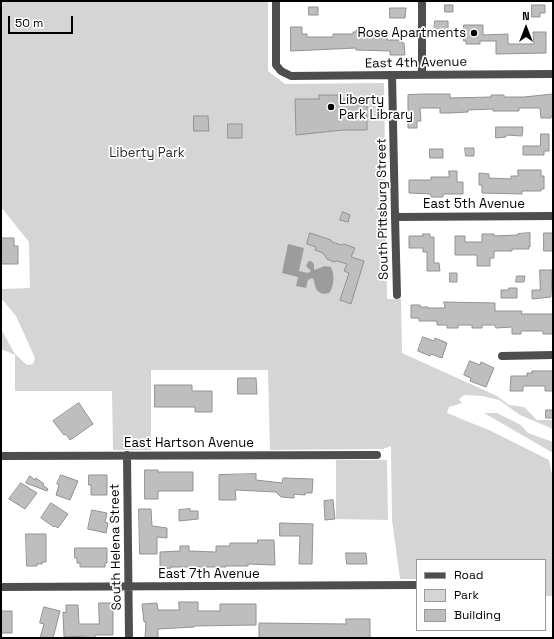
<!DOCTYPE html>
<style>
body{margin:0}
#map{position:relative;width:554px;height:639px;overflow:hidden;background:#fff;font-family:"Space Grotesk",sans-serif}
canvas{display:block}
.frame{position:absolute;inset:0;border:2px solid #000;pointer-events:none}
.legend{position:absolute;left:416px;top:559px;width:130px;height:72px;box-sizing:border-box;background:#fff;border:1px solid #999;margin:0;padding:5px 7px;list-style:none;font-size:12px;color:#000}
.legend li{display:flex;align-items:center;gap:8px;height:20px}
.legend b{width:20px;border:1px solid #999}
.north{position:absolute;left:506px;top:8px;width:40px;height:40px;-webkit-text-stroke:3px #fff;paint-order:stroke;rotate:0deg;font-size:11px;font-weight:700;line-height:16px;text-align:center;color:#000}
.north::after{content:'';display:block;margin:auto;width:14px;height:18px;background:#000;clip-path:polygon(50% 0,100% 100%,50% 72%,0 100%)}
.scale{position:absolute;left:8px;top:16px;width:65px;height:18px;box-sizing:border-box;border:2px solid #000;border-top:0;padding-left:5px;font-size:12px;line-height:14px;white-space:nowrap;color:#000;-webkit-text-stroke:3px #fff;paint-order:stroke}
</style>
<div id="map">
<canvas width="554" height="639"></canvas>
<div class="frame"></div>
<ul class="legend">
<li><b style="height:5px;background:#4e4e4e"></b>Road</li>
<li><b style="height:11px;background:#d5d5d5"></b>Park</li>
<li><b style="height:11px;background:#bebebe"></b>Building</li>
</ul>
<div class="north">N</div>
<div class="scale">50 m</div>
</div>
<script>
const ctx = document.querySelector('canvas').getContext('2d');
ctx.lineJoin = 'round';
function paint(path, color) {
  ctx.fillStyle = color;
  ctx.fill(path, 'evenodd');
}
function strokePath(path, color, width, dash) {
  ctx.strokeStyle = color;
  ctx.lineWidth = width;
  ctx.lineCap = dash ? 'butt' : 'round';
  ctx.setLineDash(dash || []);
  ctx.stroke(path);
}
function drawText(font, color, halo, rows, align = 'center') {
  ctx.font = font + ' "Space Grotesk",sans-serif';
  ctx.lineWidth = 3.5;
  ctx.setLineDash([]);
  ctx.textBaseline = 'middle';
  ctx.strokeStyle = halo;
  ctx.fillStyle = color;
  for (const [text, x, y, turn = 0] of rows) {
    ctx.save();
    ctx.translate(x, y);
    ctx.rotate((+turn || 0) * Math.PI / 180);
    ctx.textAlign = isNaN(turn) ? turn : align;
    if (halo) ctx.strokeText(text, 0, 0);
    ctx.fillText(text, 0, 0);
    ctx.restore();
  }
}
paint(new Path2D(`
 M171,1H268V71L285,84L384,83L387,299H401L402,353L497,396L509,405L524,407L537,420H553V429L520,415L499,400L482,396L464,395L459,399L462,403L449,407L447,413L491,431L549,460L553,479V596H545V560H417V579H400L392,520L391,446L383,449L270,450L268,370H151V450H113L112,391H15V355L1,349V329L15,354L27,365L33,364L35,358L16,316L1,298V289L30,288L29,242L1,207V2Z
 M484,413H497L521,425L528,433L553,442V453Z
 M336,460H387L388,520L336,519Z`), '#d5d5d5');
paint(new Path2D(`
 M288,244L304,248L299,271L308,273L311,271L306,266L307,264L309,261H311L314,264V270L325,266L331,267C335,274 334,287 329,293C318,296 315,289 314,280L312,278L308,280L306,288L296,286L298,277L282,273Z`), '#9c9c9c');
const building = new Path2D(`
 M445,5H453V12H445Z
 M532,5H545V13H540V17H532Z
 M309,7H318V15H309Z
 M390,8H406L405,18H390Z
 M435,21H448V34H434Z
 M464,25H483V35L508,34V44H534L533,32H546V53L496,54V41H480V44H466V41H464Z
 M291,27H302V34H307V37H333V34H353V32H356V30H363V33H387V40H402V43H404L405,55H390V51L356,50V48L291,51Z
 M423,94H450V98L491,97V95H504V97H524L553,94V116H551V118H541L540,108H519V111H493V109L468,110V112L450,113H440V108H420L421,121H417V128H408V95Z
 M319,95H338V99H367V130H343L296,135L295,99H319Z
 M194,116H208L209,131H194Z
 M228,124H242V138H228Z
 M496,127H523L522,136L506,135V137L496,138Z
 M541,134H549V151H544V155H523V146H540Z
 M465,148H474V156H466Z
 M430,149H443V158H430Z
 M518,170H541V176H544V189H541V191H522V194L482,193V185H479V173L489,174V178L511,179V176H518Z
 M449,171H457V182H463V194H443V197H431V194L409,193V180H431V177H449Z
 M343,212L350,215L348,222L340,220Z
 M310,233L331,240L332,242L341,245L344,244L355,248L351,257L364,261L351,304L340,300L349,273L344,271L347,264L337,261L334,262L327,259L323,253L315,250L316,247L307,244Z
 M530,233V247H528L529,249H512V251H494V258H490V266H477V255H455V236H465V242H482V234H494V236L518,235V234Z
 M544,233H553V251H544Z
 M423,234H430V237H434V263H439L440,271H427V252H423V248H409V236H423Z
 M1,238H14V246H18V264H1Z
 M540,270H552L551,297L532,299V290H540Z
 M450,273H457V282H450Z
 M517,276H525L524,282H516Z
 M509,288H517V298H501V290H509Z
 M444,302L495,303V311H522L521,314H553V334H543V331H521V334H512V327L496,328L495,325H482V328H472V325H458V328H447V325H437V321H419V318H411V305H420V307H428V308H445Z
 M423,337L434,341L435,338L447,343L442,358L431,354L430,356L418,351Z
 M470,361L480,365L481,362L494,368L486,387L470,381L471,378L464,375Z
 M532,371H553V391H545V386H523V391H510L511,376H527V373H532Z
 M238,378H256L257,394H238Z
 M155,385H192V391H212V412H195V407H155Z
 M79,403L93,424L70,440L66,434L64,435L53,421Z
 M546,410H553V418H546Z
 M145,470H158V472H193V491H158V499H145Z
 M256,474V480L282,483L283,478L313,479L312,493H305V495L294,494V498L281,497L276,492L235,490L236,500H219V475Z
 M61,475L78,481L70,500L56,495L59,485L57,484Z
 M89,475H107V495H91V485H89Z
 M30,476L35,480L36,478L44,484L43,485L48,489L47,491L26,483Z
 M21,483L37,493L25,509L9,499Z
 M333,500L335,519L325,520L324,501Z
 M51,503L68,514L58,528L55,526L54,527L41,518Z
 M139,509H151L152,526L167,528V538L157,537V554H140Z
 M190,509V511H198V519L179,521V510Z
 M92,510L107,513L105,522L108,523L106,533L88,529Z
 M280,523L313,524L312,564H299L300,536H280Z
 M26,534H46V562H42V564H37V566H27Z
 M258,540H274L275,565L248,564V566H225L226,567H171V568L160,569V552L180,551V546H189V551L216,552V546H230V543H257Z
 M75,548H107V563H105V567H80V563H77V558H75Z
 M346,553H366L367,564H347Z
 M179,602H198V611H220V604H256V625L194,626V627L158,629V638H145L146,622H144L142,604L157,603L158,610H179Z
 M99,603H113V635H95V638H86V636L64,637L63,612L66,613V605H78L79,624H99Z
 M44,607L60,611L53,638H40L44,624L40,623Z
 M1,611H12V633H1Z
 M346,619H370V638H259V623L346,624Z`);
paint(building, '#bebebe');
strokePath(building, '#929292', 1);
strokePath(new Path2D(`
 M422,1V74
 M392,75L553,74
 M395,217L397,295
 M502,356L553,355
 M127,455L129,638
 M1,456L377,455
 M1,587L417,585`), '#4e4e4e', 8);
strokePath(new Path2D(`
 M276,1V65L281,71L291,76L392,75L395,217L553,216`), '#4e4e4e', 8);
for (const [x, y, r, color] of [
 [474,33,4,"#000"],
 [331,107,4,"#000"]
]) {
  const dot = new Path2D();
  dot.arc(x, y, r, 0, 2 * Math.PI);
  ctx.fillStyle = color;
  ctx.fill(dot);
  strokePath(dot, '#fff', 1.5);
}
drawText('13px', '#000', '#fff', [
 ["Rose Apartments",466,33],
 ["Liberty",339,100,"left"],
 ["Park Library",339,115,"left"]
], 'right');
drawText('13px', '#000', '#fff', [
 ["East 4th Avenue",416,63,-1],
 ["East 5th Avenue",474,204],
 ["South Pittsburg Street",383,209,-91],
 ["East Hartson Avenue",189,443],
 ["South Helena Street",116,547,-91],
 ["East 7th Avenue",209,574]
]);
drawText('13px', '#2c2c2c', '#fff', [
 ["Liberty Park",147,153]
]);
</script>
